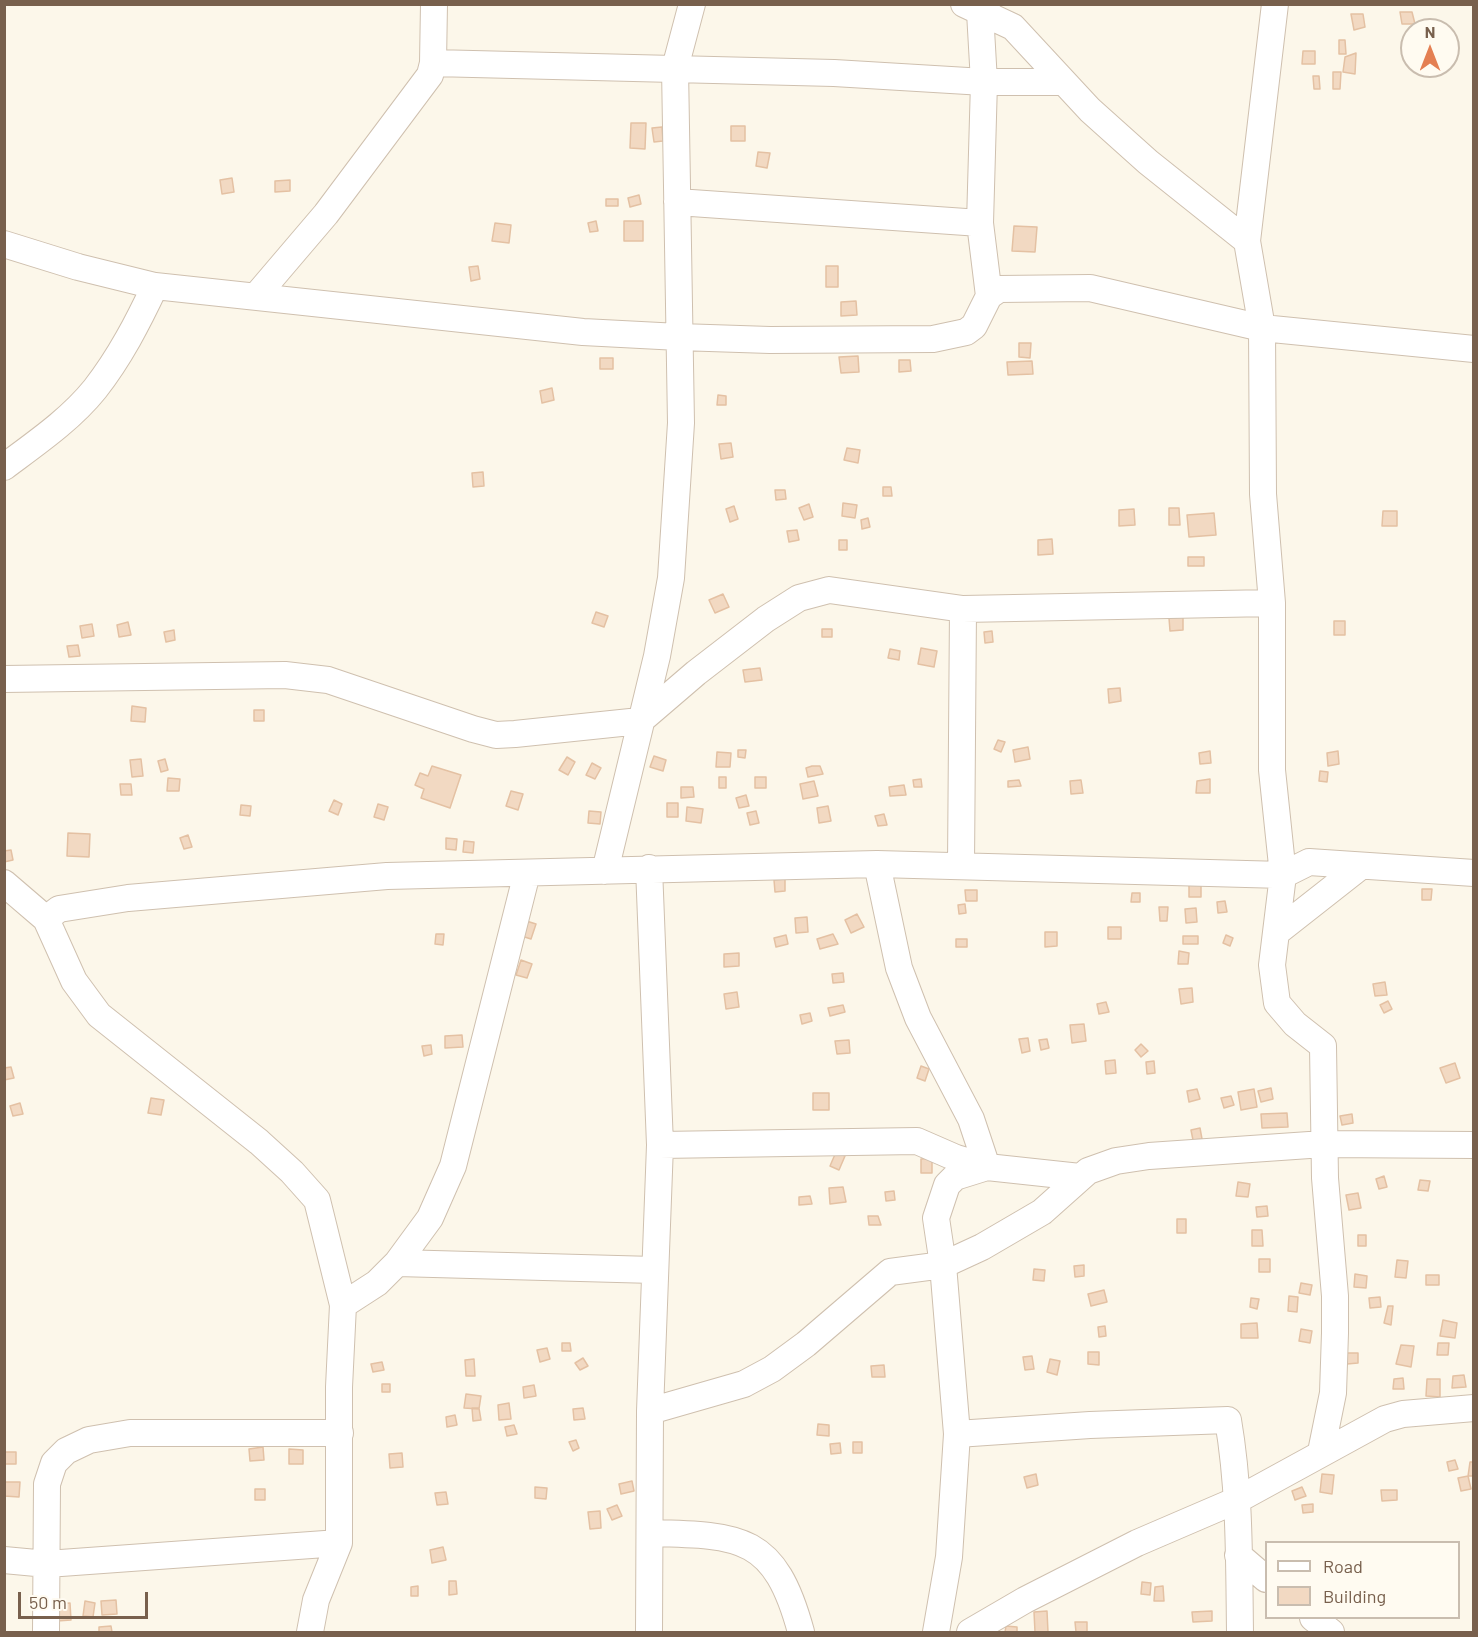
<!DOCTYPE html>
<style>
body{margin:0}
#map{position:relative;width:1478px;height:1637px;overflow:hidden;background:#fcf7ea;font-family:Barlow,sans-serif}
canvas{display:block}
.frame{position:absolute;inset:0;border:6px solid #78604d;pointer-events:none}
.legend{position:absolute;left:1265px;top:1541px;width:195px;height:78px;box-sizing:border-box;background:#fffbf1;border:2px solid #c9bdaf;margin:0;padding:8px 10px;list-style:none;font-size:18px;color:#78604d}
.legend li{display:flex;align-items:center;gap:12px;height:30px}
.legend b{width:30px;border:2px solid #c9bdaf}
.north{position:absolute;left:1400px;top:18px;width:60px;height:60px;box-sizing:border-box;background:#fffbf1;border:2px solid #c9bdaf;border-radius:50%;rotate:0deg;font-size:16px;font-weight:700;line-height:24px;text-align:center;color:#78604d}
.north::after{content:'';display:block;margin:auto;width:21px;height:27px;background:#e47f52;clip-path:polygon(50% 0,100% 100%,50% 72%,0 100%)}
.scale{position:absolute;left:18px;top:1592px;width:130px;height:27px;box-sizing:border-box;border:3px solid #78604d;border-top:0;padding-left:8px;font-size:18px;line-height:21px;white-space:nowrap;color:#78604d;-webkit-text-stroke:4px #fffbf1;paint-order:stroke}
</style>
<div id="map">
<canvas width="1478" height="1637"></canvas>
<div class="frame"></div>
<ul class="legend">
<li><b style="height:8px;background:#fff"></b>Road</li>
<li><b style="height:16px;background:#f2d9c2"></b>Building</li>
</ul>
<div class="north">N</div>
<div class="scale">50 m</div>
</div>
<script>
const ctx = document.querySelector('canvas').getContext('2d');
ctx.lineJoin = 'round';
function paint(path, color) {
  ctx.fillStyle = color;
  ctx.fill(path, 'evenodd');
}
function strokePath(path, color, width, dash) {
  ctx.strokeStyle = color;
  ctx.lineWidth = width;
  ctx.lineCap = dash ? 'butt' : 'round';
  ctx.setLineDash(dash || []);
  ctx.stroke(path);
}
const building = new Path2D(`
 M1400,12H1412L1415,24H1402Z
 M1351,14H1363L1365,27L1354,30Z
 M1339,40H1345L1346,54H1339Z
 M1303,51H1315V64H1302Z
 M1356,53L1355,74L1343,72L1345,57Z
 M1333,72H1341L1340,89H1333Z
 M1313,76H1319L1320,89H1314Z
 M631,123H646L645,149L630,148Z
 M731,126H745V141H731Z
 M662,127L663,141L654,142L652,128Z
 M758,152L770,153L767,168L756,166Z
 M232,178L234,192L222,194L220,180Z
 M290,180V191L275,192V181Z
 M639,195L641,204L630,207L628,198Z
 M606,199H618V206H606Z
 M596,221L598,231L590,232L588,223Z
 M624,221H643V241H624Z
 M495,223L511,225L509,243L492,241Z
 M1014,226L1037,227L1035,252L1012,251Z
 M478,266L480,279L471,281L469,267Z
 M826,266H838V287H826Z
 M856,301L857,315L841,316V302Z
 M1019,343H1031L1030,358L1019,357Z
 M858,356L859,372L841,373L839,357Z
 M600,358H613V369H600Z
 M899,360H910L911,371L899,372Z
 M1032,361L1033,374L1008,375L1007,362Z
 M552,388L554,400L542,403L540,391Z
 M718,395L726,396V405H717Z
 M731,443L733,457L721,459L719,444Z
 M847,448L860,450L858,463L844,460Z
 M483,472L484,486L473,487L472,473Z
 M883,487H891L892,496H883Z
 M775,490H785L786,499L776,500Z
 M843,503L857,505L855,518L842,516Z
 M809,504L813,517L804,520L799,508Z
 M734,506L738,519L730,522L726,509Z
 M1169,508H1179L1180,525H1169Z
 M1134,509L1135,525L1119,526V510Z
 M1383,511H1397V526H1382Z
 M1214,513L1216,535L1189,537L1187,515Z
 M868,518L870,527L862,529L861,520Z
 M797,530L799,540L789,542L787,531Z
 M1052,539L1053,554L1038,555V540Z
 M839,540H847V550H839Z
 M1188,557H1204V566H1188Z
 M723,594L729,607L715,613L709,600Z
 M596,612L608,616L604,627L592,623Z
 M1183,617V630L1170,631L1169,618Z
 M1334,621H1345V635H1334Z
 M128,622L131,635L119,637L117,625Z
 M92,624L94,636L82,638L80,626Z
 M822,629H832V637H822Z
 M174,630L175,640L166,642L164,632Z
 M992,631L993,642L985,643L984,632Z
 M78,645L80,656L69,657L67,646Z
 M921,648L937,651L934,667L918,664Z
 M890,649L900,651L899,660L888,658Z
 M760,668L762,680L745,682L743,670Z
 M1120,688L1121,701L1109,703L1108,689Z
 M132,706L146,708L145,722L131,721Z
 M254,710H264V721H254Z
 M998,740L1005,742L1001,752L994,749Z
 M1028,747L1030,759L1015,762L1013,750Z
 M738,750H746L745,758L738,757Z
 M1210,751L1211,763L1200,764L1199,753Z
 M1338,751L1339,764L1328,766L1327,753Z
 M717,752L731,753L730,767H716Z
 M654,756L666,760L663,771L650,767Z
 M567,757L575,762L568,775L559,770Z
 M141,759L143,776L132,777L130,760Z
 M165,759L168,770L161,772L158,761Z
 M592,763L601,768L595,779L586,775Z
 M432,766L461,775L450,808L421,798L424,789L415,785L420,773L428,776Z
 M812,766H820L823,774L808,777L806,768Z
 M1320,771L1328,772L1327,782L1319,781Z
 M719,777H726V788H719Z
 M755,777H766V788H755Z
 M168,778L180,779L179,791H167Z
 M921,779L922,787H914L913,780Z
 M1210,779V793H1196L1197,781Z
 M1019,780L1021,786L1008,787V781Z
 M1081,780L1083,793L1071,794L1070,781Z
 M814,781L818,796L803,799L800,784Z
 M120,784H131L132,795H121Z
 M904,785L906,795L890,796L889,787Z
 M681,787H693L694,797L681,798Z
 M511,791L523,794L518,810L506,806Z
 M746,795L749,806L739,808L736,798Z
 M334,800L342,804L338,815L329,811Z
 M667,803H678V817H667Z
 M378,804L388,807L384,820L374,817Z
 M241,805L251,806L250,816L240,815Z
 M828,806L831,821L819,823L817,808Z
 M687,807L703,809L701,823L686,821Z
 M589,811L601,812L600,824L588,823Z
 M756,811L759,823L750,825L747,813Z
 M884,814L887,825L878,826L875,816Z
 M68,833L90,834L89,857L67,856Z
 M188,835L192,847L184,849L180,838Z
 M446,838L457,839L456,850L446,849Z
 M464,841L474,842L473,853L463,852Z
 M11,850L13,860L4,862V851Z
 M785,879V891L775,892L774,880Z
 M1189,884H1201V897H1189Z
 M1422,889H1432L1431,900H1422Z
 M965,890H977V901H966Z
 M1132,893H1140V902H1131Z
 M1225,901L1227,912L1218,913L1217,902Z
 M965,904L966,913L959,914L958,905Z
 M1159,907H1168L1167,921H1160Z
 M1196,908L1197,922L1186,923L1185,909Z
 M857,914L864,927L851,933L845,920Z
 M807,917L808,932L796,933L795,918Z
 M520,919L536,924L531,939L515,934Z
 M1108,927H1121V939H1108Z
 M1045,932H1057V946L1045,947Z
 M436,934H444L443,945L435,944Z
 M833,934L838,944L820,949L817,939Z
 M786,935L788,944L776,947L774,938Z
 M1226,935L1233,938L1230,946L1223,943Z
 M1183,936H1198V944H1183Z
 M956,939H967V947H956Z
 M1179,951L1189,953L1188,964H1178Z
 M739,953V966L724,967V954Z
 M521,960L532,964L527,978L516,975Z
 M843,973L844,982L833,983L832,974Z
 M1385,982L1387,995L1375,996L1373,984Z
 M1192,988L1193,1002L1181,1004L1179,989Z
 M737,992L739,1007L726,1009L724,994Z
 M1388,1001L1392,1009L1384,1013L1380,1005Z
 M1106,1002L1109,1012L1099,1014L1097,1004Z
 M843,1005L845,1012L830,1016L828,1008Z
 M810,1013L812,1021L802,1024L800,1015Z
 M1084,1024L1086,1041L1072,1043L1070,1025Z
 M462,1035L463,1047L445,1048V1036Z
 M1028,1038L1030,1051L1022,1053L1019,1039Z
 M1047,1039L1049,1048L1041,1050L1039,1040Z
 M849,1040L850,1053L837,1054L835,1041Z
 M1141,1044L1148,1051L1141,1057L1135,1050Z
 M431,1045L432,1054L424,1056L422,1046Z
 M1115,1060L1116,1073L1106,1074L1105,1061Z
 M1154,1061L1155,1073L1147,1074L1146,1062Z
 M1455,1063L1460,1078L1446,1083L1440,1068Z
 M921,1066L929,1069L925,1081L917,1078Z
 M11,1067L14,1078L4,1080V1068Z
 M1271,1088L1273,1099L1261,1102L1258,1091Z
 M1197,1089L1200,1099L1189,1102L1187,1091Z
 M1254,1089L1257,1107L1241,1110L1238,1092Z
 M813,1093H829V1110H813Z
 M1231,1096L1234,1105L1224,1108L1221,1098Z
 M151,1098L164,1100L161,1115L148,1113Z
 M20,1103L23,1114L13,1116L10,1106Z
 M1287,1113L1288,1127L1262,1128L1261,1114Z
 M1352,1114L1353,1123L1342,1125L1340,1116Z
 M1200,1128L1202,1139L1193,1140L1191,1130Z
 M836,1152L845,1156L839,1170L830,1166Z
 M932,1158V1173H921V1159Z
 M1384,1176L1387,1187L1379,1189L1376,1179Z
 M1420,1180L1430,1181L1428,1191L1418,1190Z
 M1238,1182L1250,1184L1248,1197L1236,1196Z
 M843,1187L846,1202L830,1204L829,1188Z
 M894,1191L895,1200L886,1201L885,1192Z
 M1358,1193L1361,1208L1349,1210L1346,1195Z
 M810,1196L812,1204L799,1205V1197Z
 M1267,1206L1268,1216L1257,1217L1256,1207Z
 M868,1216H878L881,1225H869Z
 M1177,1219H1186V1233H1177Z
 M1252,1230H1262L1263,1246H1252Z
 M1358,1235H1366V1246H1358Z
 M1259,1259H1270V1272H1259Z
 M1397,1260L1408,1261L1406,1278L1395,1277Z
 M1084,1265V1276L1075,1277L1074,1266Z
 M1034,1269L1045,1270L1044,1281L1033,1280Z
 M1355,1274L1367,1276L1366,1288L1354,1287Z
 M1426,1275H1439V1285H1426Z
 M1301,1283L1312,1285L1310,1295L1299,1293Z
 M1104,1290L1107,1302L1091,1306L1088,1294Z
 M1289,1296L1298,1297L1297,1312L1288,1311Z
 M1380,1297L1381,1307L1370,1308L1369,1298Z
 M1251,1298L1259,1299L1257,1309L1250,1307Z
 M1388,1306H1393L1391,1325L1384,1323Z
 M1443,1320L1457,1323L1455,1338L1440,1336Z
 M1257,1323L1258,1338H1241V1324Z
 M1105,1326L1106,1336L1099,1337L1098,1327Z
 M1301,1329L1312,1331L1310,1343L1299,1341Z
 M562,1343H570L571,1351H562Z
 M1438,1343H1449L1448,1355H1437Z
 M1401,1345L1414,1346L1411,1367L1396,1364Z
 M547,1348L550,1359L540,1362L537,1350Z
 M1088,1352H1099V1365L1088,1364Z
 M1347,1353H1358V1363L1347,1364Z
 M1032,1356L1034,1369L1025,1370L1023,1357Z
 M583,1358L588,1366L580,1370L575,1363Z
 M474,1359L475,1376H466L465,1360Z
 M1050,1359L1060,1361L1057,1375L1047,1372Z
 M382,1362L384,1370L373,1372L371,1364Z
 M884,1365L885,1377H872L871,1366Z
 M1464,1375L1466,1387L1452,1388L1453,1376Z
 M1403,1378L1404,1389H1393L1394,1379Z
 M1427,1379H1440V1397L1426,1396Z
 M382,1384H390V1392H382Z
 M534,1385L536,1396L524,1398L523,1387Z
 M466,1394L481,1396L479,1409L464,1408Z
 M509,1403L511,1419L499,1420L498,1405Z
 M472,1408H479L481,1420L473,1421Z
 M583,1408L585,1419L574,1420L573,1409Z
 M455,1415L457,1425L447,1427L446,1417Z
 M818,1424L829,1425V1436L817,1435Z
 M514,1425L517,1434L507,1436L505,1427Z
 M576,1440L579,1448L573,1451L569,1442Z
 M853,1442H862V1453H853Z
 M840,1443L841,1453L831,1454L830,1444Z
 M263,1447L264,1460L250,1461L249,1449Z
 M289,1449L303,1450V1464H289Z
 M4,1452H16V1464H4Z
 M402,1453L403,1467L390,1468L389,1454Z
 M1455,1460L1458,1469L1449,1471L1447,1462Z
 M1470,1462H1474V1476H1468Z
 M1036,1474L1038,1485L1027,1488L1024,1477Z
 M1322,1474L1334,1475L1332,1494L1320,1492Z
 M1468,1476L1471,1489L1461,1491L1458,1478Z
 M632,1481L634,1491L621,1494L619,1484Z
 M4,1482H20L19,1497L4,1496Z
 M535,1487L547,1488L546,1499L535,1498Z
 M1302,1487L1306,1496L1295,1500L1292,1491Z
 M255,1489H265V1500H255Z
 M1381,1490H1397V1500L1382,1501Z
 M446,1492L448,1504L437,1505L435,1493Z
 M1313,1504V1512L1303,1513L1302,1505Z
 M617,1505L622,1516L612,1520L607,1509Z
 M600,1511L601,1528L590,1529L588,1512Z
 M443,1547L446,1560L432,1563L430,1550Z
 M449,1581H456L457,1594L449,1595Z
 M1142,1582L1151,1583L1150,1595L1141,1594Z
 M418,1586V1596H411V1587Z
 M1163,1586L1164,1601H1154L1155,1587Z
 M116,1600L117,1614L102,1615L101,1601Z
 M85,1601L95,1603L93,1617L83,1616Z
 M70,1603L71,1620L57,1621L55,1604Z
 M1047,1611L1048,1632H1035L1034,1612Z
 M1212,1611V1621L1193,1622L1192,1612Z
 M1075,1622H1087V1632H1076Z
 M111,1626L112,1632H99V1627Z
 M1006,1626L1017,1627V1632H1005Z`);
paint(building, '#f2d9c2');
strokePath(building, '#e4c1a3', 1.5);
const minor = new Path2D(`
 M964,4L1013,27L1090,110L1148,162L1247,241
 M987,4L980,12L984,82L980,223L989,296
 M1275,4L1247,241L1262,328L1263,494L1272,603V770L1283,875L1272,965L1277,1003L1295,1024L1323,1046L1325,1178L1335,1296V1333L1333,1393L1321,1452
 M433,63L834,73L984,82H1063
 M677,202L980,223
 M4,244L78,267L155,286L583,332L679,337L770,340L933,339L966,332L974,326L989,296L999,289L1090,288L1262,328L1474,349
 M257,295L326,214L430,75L433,63L434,4
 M4,467C36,443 70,420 95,389C120,357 138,322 155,286
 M4,679L285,675L328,680L473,729L496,735L515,734L640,721L696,673L766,619L799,598L829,590L963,609L1272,603
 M877,864L899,968L918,1018L971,1119L987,1167
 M961,865L963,609
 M605,871L657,656L671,578L681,423L675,68L692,4
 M4,883L46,919L74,981L99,1015L259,1142L292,1172L317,1200L343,1305L339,1387V1543L316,1600L310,1632
 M46,919L59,909L128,898L387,876L877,864L1283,875L1309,862L1474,873
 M1277,932L1361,866
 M660,1145L917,1141L956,1158L987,1167L1080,1177
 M987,1167L955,1177L947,1185L936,1218L943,1265L957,1434L1090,1425L1228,1420C1240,1490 1239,1561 1240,1632
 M397,1263L654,1270
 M343,1305L377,1283L397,1263L430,1218L453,1166L527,873
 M650,1411L744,1384L772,1369L806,1344L890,1272L943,1265L982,1247L1042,1212L1088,1171L1116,1161L1149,1156L1324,1144L1474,1145
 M651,1533C742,1535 775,1536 801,1632
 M1238,1555L1266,1579
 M4,1560L47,1564L339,1543
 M1313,1618L1331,1632
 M46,1632L47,1484L54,1463L66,1451L89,1440L130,1433H340
 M649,1632L650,1411L660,1145L649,868
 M936,1632L949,1557L957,1434
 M970,1632L1025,1600L1137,1543L1237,1500L1385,1419L1403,1414L1474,1408`);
strokePath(minor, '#cfc0af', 28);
strokePath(minor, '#fff', 26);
</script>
